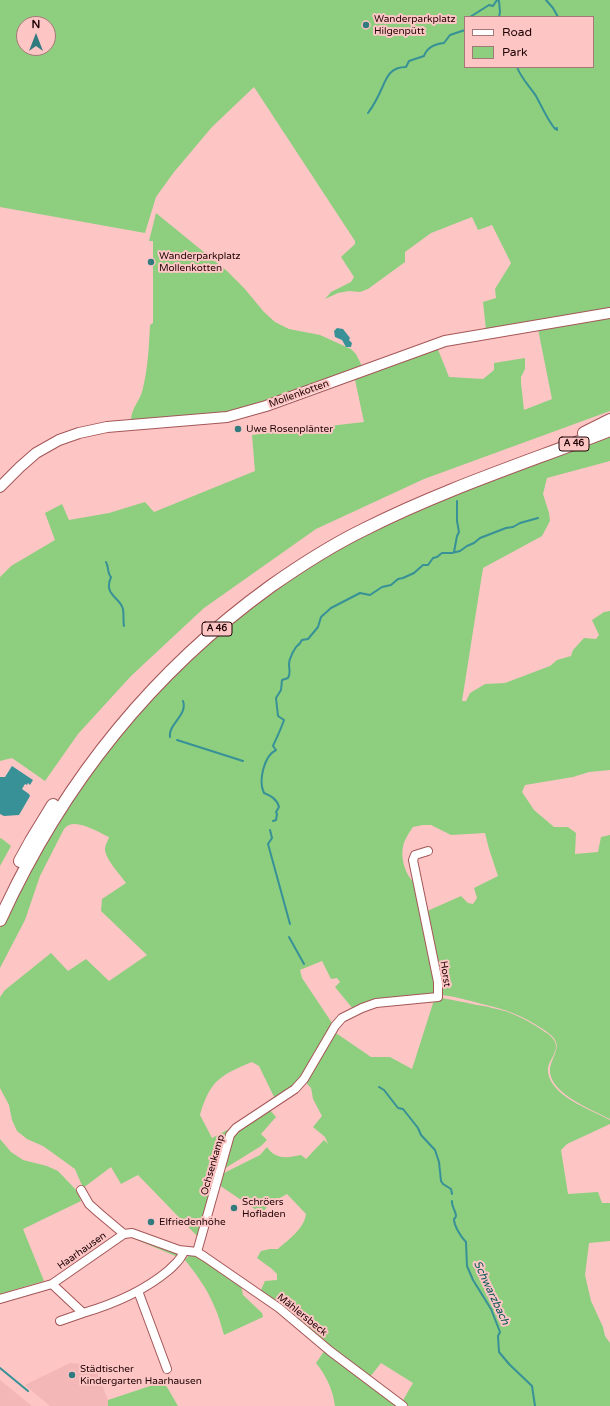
<!DOCTYPE html>
<meta charset="utf-8">
<style>
body{margin:0}
#map{position:relative;width:610px;height:1406px;overflow:hidden;background:#fdc6c5;font-family:"Varela Round",sans-serif}
canvas{display:block}
.legend{position:absolute;left:464px;top:16px;width:130px;height:52px;box-sizing:border-box;background:#fdc6c5;border:1px solid #a47878;margin:0;padding:5px 7px;list-style:none;font-size:12px;color:#1f0305}
.legend li{display:flex;align-items:center;gap:8px;height:20px}
.legend b{width:20px;border:1px solid #a47878}
.north{position:absolute;left:16px;top:16px;width:40px;height:40px;box-sizing:border-box;background:#fdc6c5;border:1px solid #a47878;border-radius:50%;rotate:0deg;font-size:11px;font-weight:700;line-height:16px;text-align:center;color:#1f0305}
.north::after{content:'';display:block;margin:auto;width:14px;height:18px;background:#317a7e;clip-path:polygon(50% 0,100% 100%,50% 72%,0 100%)}
</style>
<div id="map">
<canvas width="610" height="1406"></canvas>
<ul class="legend">
<li><b style="height:5px;background:#fff"></b>Road</li>
<li><b style="height:11px;background:#8dce7f"></b>Park</li>
</ul>
<div class="north">N</div>
</div>
<script>
const ctx = document.querySelector('canvas').getContext('2d');
ctx.lineJoin = 'round';
function paint(path, color) {
  ctx.fillStyle = color;
  ctx.fill(path, 'evenodd');
}
function strokePath(path, color, width, dash) {
  ctx.strokeStyle = color;
  ctx.lineWidth = width;
  ctx.lineCap = dash ? 'butt' : 'round';
  ctx.setLineDash(dash || []);
  ctx.stroke(path);
}
function drawText(font, color, halo, rows, align = 'center') {
  ctx.font = font + ' "Varela Round",sans-serif';
  ctx.lineWidth = 4;
  ctx.setLineDash([]);
  ctx.textBaseline = 'middle';
  ctx.strokeStyle = halo;
  ctx.fillStyle = color;
  for (const [text, x, y, turn = 0] of rows) {
    ctx.save();
    ctx.translate(x, y);
    ctx.rotate((+turn || 0) * Math.PI / 180);
    ctx.textAlign = isNaN(turn) ? turn : align;
    if (halo) ctx.strokeText(text, 0, 0);
    ctx.fillText(text, 0, 0);
    ctx.restore();
  }
}
paint(new Path2D(`
 M70,1363L94,1365L108,1400V1406H50L25,1385Z
 M0,1380L32,1406H0Z`), '#f2b7b6');
paint(new Path2D(`
 M0,0H610V309L486,330L483,302L496,298L495,289L511,263L492,225L478,230L472,217L431,233L405,252V262L368,289L360,292L349,291L338,293L325,299L331,292L351,282L354,277L341,257L355,244V241L254,87L212,127L174,172L156,197L145,233L0,207ZM465,17H593V67H465ZM24,24H48V48H24Z
 M156,213L227,271L244,288L264,312L275,322L289,329L320,335L351,349L356,354L362,366L234,412L131,420C131,408 141,400 143,388C148,367 149,346 150,325L153,323V241H149Z
 M610,316V411L424,479L316,529L204,608L131,676L78,734L45,781L12,758L0,761V577L11,566L55,540L45,513L62,504L69,520L109,513L145,502L154,512L255,471L252,435L364,422L354,375L437,347L449,377L483,379L494,370V363L525,358V369L521,377V383L524,410L552,399L538,329Z
 M610,435V461L547,478L543,494L549,513L550,521L542,536L483,568L462,701H466L470,693L485,684L505,683L550,666L557,660L571,656L573,650L584,638L596,639L599,635L592,620L604,612L610,611V770L589,772L573,777L525,785L522,792L534,810L554,827H568L576,833L575,854L598,852L601,837L610,835V1119C593,1110 547,1093 550,1068C551,1060 559,1050 556,1042C554,1036 546,1031 541,1028C522,1015 504,1009 482,1004C467,1000 454,996 440,995L425,912L461,896L468,903L473,904L477,898L474,888L498,876L489,849L485,833L451,835L431,825H423L413,827C409,833 404,840 403,847C400,860 407,879 418,886L438,995L353,1009L335,987L340,982L337,978L331,979L322,961L300,970L302,978L334,1026L302,1080L276,1101L259,1066L252,1062C221,1075 210,1080 200,1115L212,1138L231,1128L198,1237L138,1175L121,1184L111,1167L83,1188L75,1169L43,1146L27,1139L17,1131L12,1120L9,1105L0,1088V997L5,990L51,953L68,971L86,959L109,981L147,955L101,911L102,899L126,883C120,874 105,859 105,849C105,845 108,841 109,837C98,832 73,816 64,829L40,876L25,920L0,968V928L30,865L54,825L133,716L240,611L289,576L404,512Z
 M1,838L11,846L0,866V839Z
 M435,997C450,999 463,1002 477,1005C482,1006 487,1006 492,1008C511,1011 527,1020 542,1030C547,1033 553,1037 555,1042C559,1051 549,1060 548,1068C546,1095 592,1110 610,1120V1124L567,1144L561,1150L568,1194L598,1192L602,1203H610V1241L589,1243L585,1275L591,1301L603,1327L605,1336L610,1343V1406H408L402,1402L413,1383L381,1363L370,1377L261,1290L265,1281L277,1280V1274L272,1269L257,1258L261,1251L270,1249H278C289,1239 304,1229 306,1214L287,1194L269,1204L262,1214L219,1185L222,1174L260,1155L267,1147C276,1160 287,1158 301,1155L306,1159L324,1140L328,1144L325,1137L313,1127L322,1116L313,1099L311,1088L304,1080L333,1031L371,1057H390L412,1069Z
 M269,1109L276,1117L261,1134L267,1140L261,1146L224,1169L235,1131Z
 M0,1139L11,1152L23,1160L47,1166L58,1171L77,1191L81,1201L23,1229L44,1281L0,1294Z
 M130,1237L141,1241H144L176,1253L179,1255L178,1257Z
 M190,1254L197,1255L241,1285L243,1295L262,1313L263,1317L224,1335C221,1326 219,1316 215,1308C208,1290 197,1275 185,1260Z
 M325,1350L397,1406H335C333,1390 326,1375 316,1363Z
 M162,1382L167,1387L178,1406H108V1400Z`), '#8dce7f');
paint(new Path2D(`
 M337,328L343,329L350,338L349,340L352,343L351,347H346L342,340L335,337L334,331Z
 M12,766L33,780L30,785L28,783L27,785L25,784L22,789L29,794L30,796L19,815L4,816L0,814V777H5Z`), '#379196');
strokePath(new Path2D(`
 M497,0L499,1L500,12L499,17
 M546,0L553,8L558,17
 M470,17L489,5L493,6L497,0
 M517,67C521,78 530,87 536,96C542,107 547,119 555,129L557,128V130
 M368,113C374,105 378,97 382,88C387,76 391,67 406,67L409,61L424,56C427,47 435,44 444,43L450,35L465,30
 M454,552L457,536L459,532L457,521V501
 M106,562C109,567 107,573 111,577C103,595 120,597 123,609C124,615 123,621 124,626
 M170,737C168,724 188,715 183,701
 M177,740L243,761
 M273,821L276,820L277,814L276,812L279,807C277,799 271,796 264,793C258,781 264,756 276,750L273,746C277,737 281,729 284,720L278,716L276,698L281,690L282,680L288,678C292,672 287,666 290,659C291,656 294,650 296,647C299,645 300,644 302,640L308,639L318,627L321,617L331,608L360,593L370,595L382,587L391,585L398,579L403,578L414,573L423,565H428L433,558L437,557L442,553H452L460,551L467,546L474,543L480,538L506,528L513,527L520,523L538,518
 M270,830L272,838L268,844L290,924
 M289,937L304,964
 M379,1087L384,1090L398,1108L403,1109L418,1128L421,1135L435,1150L439,1162L441,1181L443,1184L451,1189L452,1194
 M452,1201C451,1206 456,1211 456,1216C456,1217 455,1218 454,1219C454,1226 461,1237 466,1242L467,1266L473,1280L491,1309L500,1332L498,1336L499,1352L509,1364L532,1386L535,1406
 M0,1368L28,1391`), '#379196', 2);
const minor = new Path2D(`
 M81,1190L89,1204L99,1213L124,1234
 M197,1252L230,1135L236,1128L295,1089L304,1079L335,1026L342,1018L362,1008L376,1003L438,997V982L413,860L415,855L428,851
 M52,1284L83,1313C114,1304 144,1291 169,1270C175,1264 181,1260 184,1251
 M138,1291L167,1369
 M0,1299L52,1284L124,1234L132,1233L179,1250L197,1252L205,1257L279,1308L330,1351L403,1406
 M60,1321L83,1313`);
const major = new Path2D(`
 M0,487L20,467L36,453L59,440L79,433L107,427L227,417L266,406L445,341L610,313`);
const highway = new Path2D(`
 M584,433L610,420
 M20,861L31,841L53,805
 M0,920C61,786 152,672 271,586C301,565 332,545 365,529C444,489 528,462 610,430`);
strokePath(minor, '#a55657', 10);
strokePath(major, '#a55657', 12);
strokePath(highway, '#a55657', 14);
strokePath(minor, '#fff', 8);
strokePath(major, '#fff', 10);
strokePath(highway, '#fff', 12);
for (const [x, y, r, color] of [
 [366,25,4,"#317a7e"],
 [151,262,4,"#317a7e"],
 [238,429,4,"#317a7e"],
 [234,1208,4,"#317a7e"],
 [151,1222,4,"#317a7e"],
 [72,1375,4,"#317a7e"]
]) {
  const dot = new Path2D();
  dot.arc(x, y, r, 0, 2 * Math.PI);
  ctx.fillStyle = color;
  ctx.fill(dot);
  strokePath(dot, '#fdc6c5', 1.5);
}
for (const [x, y, w] of [
 [574,444,30],
 [217,629,30]
]) {
  const box = new Path2D();
  box.roundRect(x - w / 2, y - 7, w, 14, 3);
  ctx.fillStyle = '#fdc6c5';
  ctx.fill(box);
  strokePath(box, '#1f0305', 1);
}
drawText('bold 9px', '#1f0305', null, [
 ["A 46",574,444],
 ["A 46",217,629]
]);
drawText('10px', '#1f0305', '#fdc6c5', [
 ["Wanderparkplatz",374,19],
 ["Hilgenpütt",374,31],
 ["Wanderparkplatz",159,256],
 ["Mollenkotten",159,268],
 ["Uwe Rosenplänter",246,429],
 ["Schröers",242,1202],
 ["Hofladen",242,1214],
 ["Elfriedenhöhe",159,1222],
 ["Städtischer",80,1369],
 ["Kindergarten Haarhausen",80,1381]
], 'left');
drawText('10px', '#1f0305', '#fdc6c5', [
 ["Mollenkotten",299,394,-20],
 ["Horst",445,974,81],
 ["Ochsenkamp",213,1165,-74],
 ["Haarhausen",82,1251,-35],
 ["Mählersbeck",302,1315,39]
]);
drawText('italic 11px', '#0a585c', '#fdc6c5', [
 ["Schwarzbach",491,1293,65]
]);
</script>
